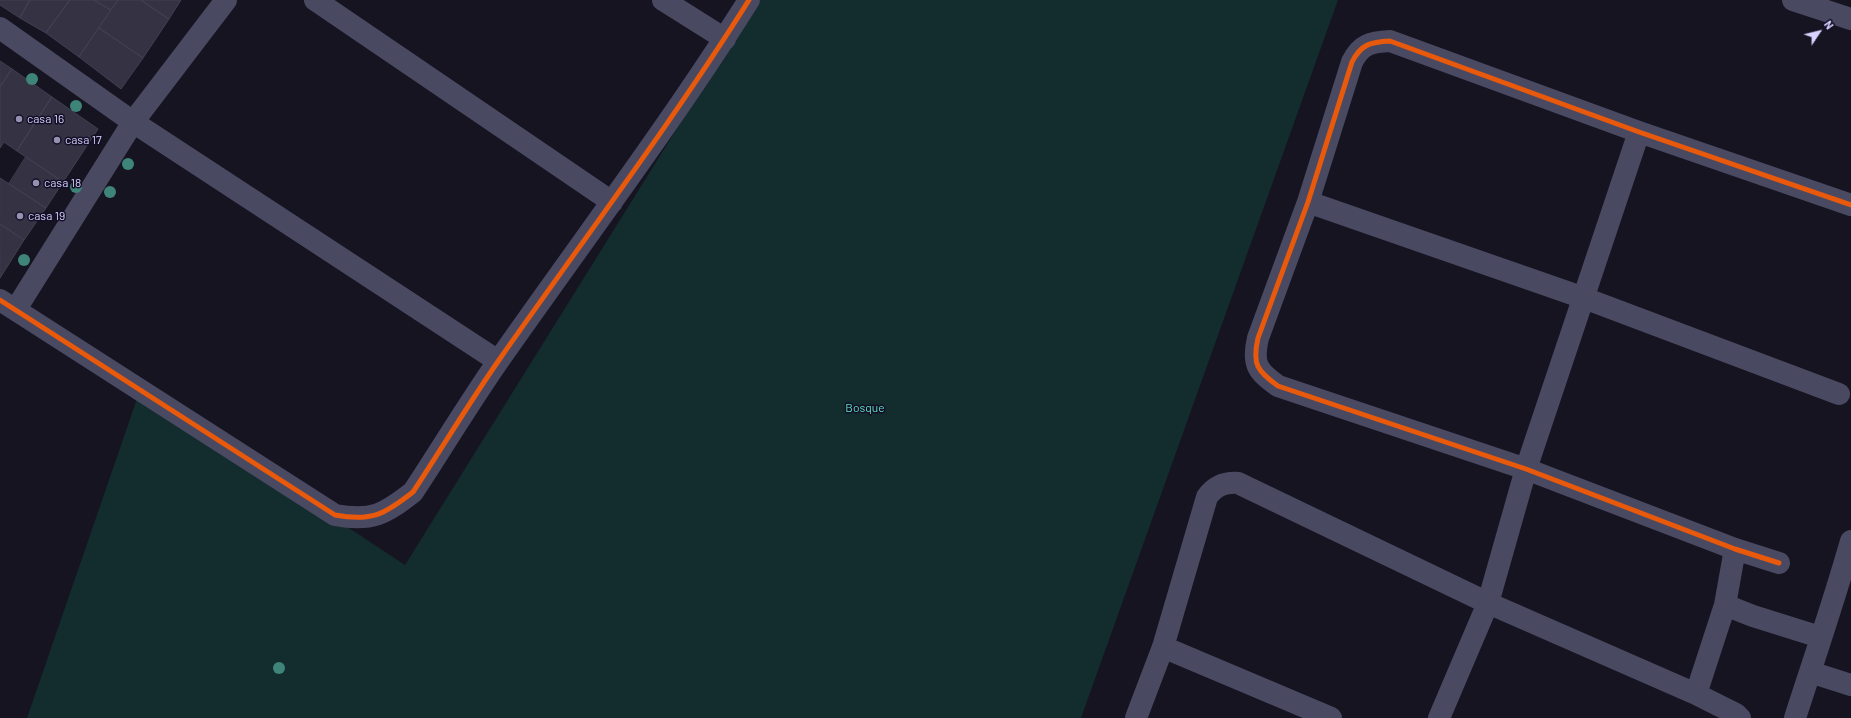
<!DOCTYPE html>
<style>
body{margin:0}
#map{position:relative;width:1851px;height:718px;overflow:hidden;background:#161421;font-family:Barlow,sans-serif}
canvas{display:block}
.north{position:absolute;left:1799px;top:12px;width:40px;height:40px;-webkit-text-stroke:3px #130f26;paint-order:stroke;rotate:55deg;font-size:11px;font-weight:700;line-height:16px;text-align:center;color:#d9d4ff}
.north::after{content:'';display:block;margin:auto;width:14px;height:18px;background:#d9d4ff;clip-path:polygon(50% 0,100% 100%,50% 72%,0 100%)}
</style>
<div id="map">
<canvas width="1851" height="718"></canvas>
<div class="north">N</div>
</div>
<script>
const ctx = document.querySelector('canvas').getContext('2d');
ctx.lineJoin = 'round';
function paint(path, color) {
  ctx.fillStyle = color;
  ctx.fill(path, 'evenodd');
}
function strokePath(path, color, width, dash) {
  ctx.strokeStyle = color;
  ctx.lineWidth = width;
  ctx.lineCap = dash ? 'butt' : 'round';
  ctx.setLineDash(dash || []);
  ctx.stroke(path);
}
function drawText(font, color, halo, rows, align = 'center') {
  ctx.font = font + ' Barlow,sans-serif';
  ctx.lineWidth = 3;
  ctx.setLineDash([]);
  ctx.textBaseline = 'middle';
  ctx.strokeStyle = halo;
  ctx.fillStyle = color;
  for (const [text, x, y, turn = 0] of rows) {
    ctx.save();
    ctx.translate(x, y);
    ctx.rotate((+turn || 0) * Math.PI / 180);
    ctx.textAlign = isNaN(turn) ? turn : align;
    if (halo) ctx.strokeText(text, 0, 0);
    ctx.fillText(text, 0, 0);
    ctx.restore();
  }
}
paint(new Path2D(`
 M757,0H1338L1081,718H27L140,390L405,565Z`), '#132c2d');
const building = new Path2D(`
 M0,0H30L20,18L0,5Z
 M30,0H70L46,33L20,18Z
 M70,0H94L111,10L79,57L46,33Z
 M94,0H118L111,10Z
 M118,0H141L169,19L143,58L99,28Z
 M141,0H181L169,19Z
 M99,28L143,58L121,89L79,57Z
 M0,61L12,69L0,87Z
 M12,69L52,97L17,151L4,142L0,148V87Z
 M52,97L98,129L63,182L17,151Z
 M26,157L63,182L46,208L9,184Z
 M0,178L46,208L24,240L0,224Z
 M0,224L24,240L0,278Z`);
paint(building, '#343243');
strokePath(building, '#433f54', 1);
strokePath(new Path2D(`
 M315,0L612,202
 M663,0L725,39
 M1793,0L1851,19
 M0,28L133,122L498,361
 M1308,202L1584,298L1839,394
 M0,300L335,515C372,522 385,514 413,492C442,448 469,403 499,360C583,240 671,124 749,0
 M16,309L133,122L226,0
 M1779,563L1735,549L1526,469L1278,386C1257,371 1252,364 1258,338L1308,202L1352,62C1361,44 1371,42 1390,41L1639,132L1851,205
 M1725,605L1753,616L1820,637
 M1163,647L1331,718
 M1810,672L1851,685
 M1696,694L1725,605L1735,549
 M1136,718L1163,647L1207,497C1215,486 1224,482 1238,483L1488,603L1696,694L1736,714L1740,718
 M1439,718L1488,603L1526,469L1639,132
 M1795,718C1814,659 1834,601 1851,541`), '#4a4962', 22);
strokePath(new Path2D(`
 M0,300L335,515C372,522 385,514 413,492C442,448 469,403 499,360C583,240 671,124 749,0
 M1779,563L1735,549L1526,469L1278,386C1257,371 1252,364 1258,338L1308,202L1352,62C1361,44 1371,42 1390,41L1639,132L1851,205`), '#e8590c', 5);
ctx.fillStyle = '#3e8478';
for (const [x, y] of [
 [32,79],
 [76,106],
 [128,164],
 [76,187],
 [110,192],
 [24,260],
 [279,668]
]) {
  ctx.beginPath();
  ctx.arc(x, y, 6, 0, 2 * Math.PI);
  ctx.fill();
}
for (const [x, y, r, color] of [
 [19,119,4,"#9591b1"],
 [57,140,4,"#9591b1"],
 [36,183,4,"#9591b1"],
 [20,216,4,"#9591b1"]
]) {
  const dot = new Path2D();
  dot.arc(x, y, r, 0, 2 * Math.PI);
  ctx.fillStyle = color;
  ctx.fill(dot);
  strokePath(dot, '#130f26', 1.5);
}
drawText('12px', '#d9d4ff', '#130f26', [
 ["casa 16",27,119],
 ["casa 17",65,140],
 ["casa 18",44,183],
 ["casa 19",28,216]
], 'left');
drawText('12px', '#5fe0c0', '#130f26', [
 ["Bosque",865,408]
]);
</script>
